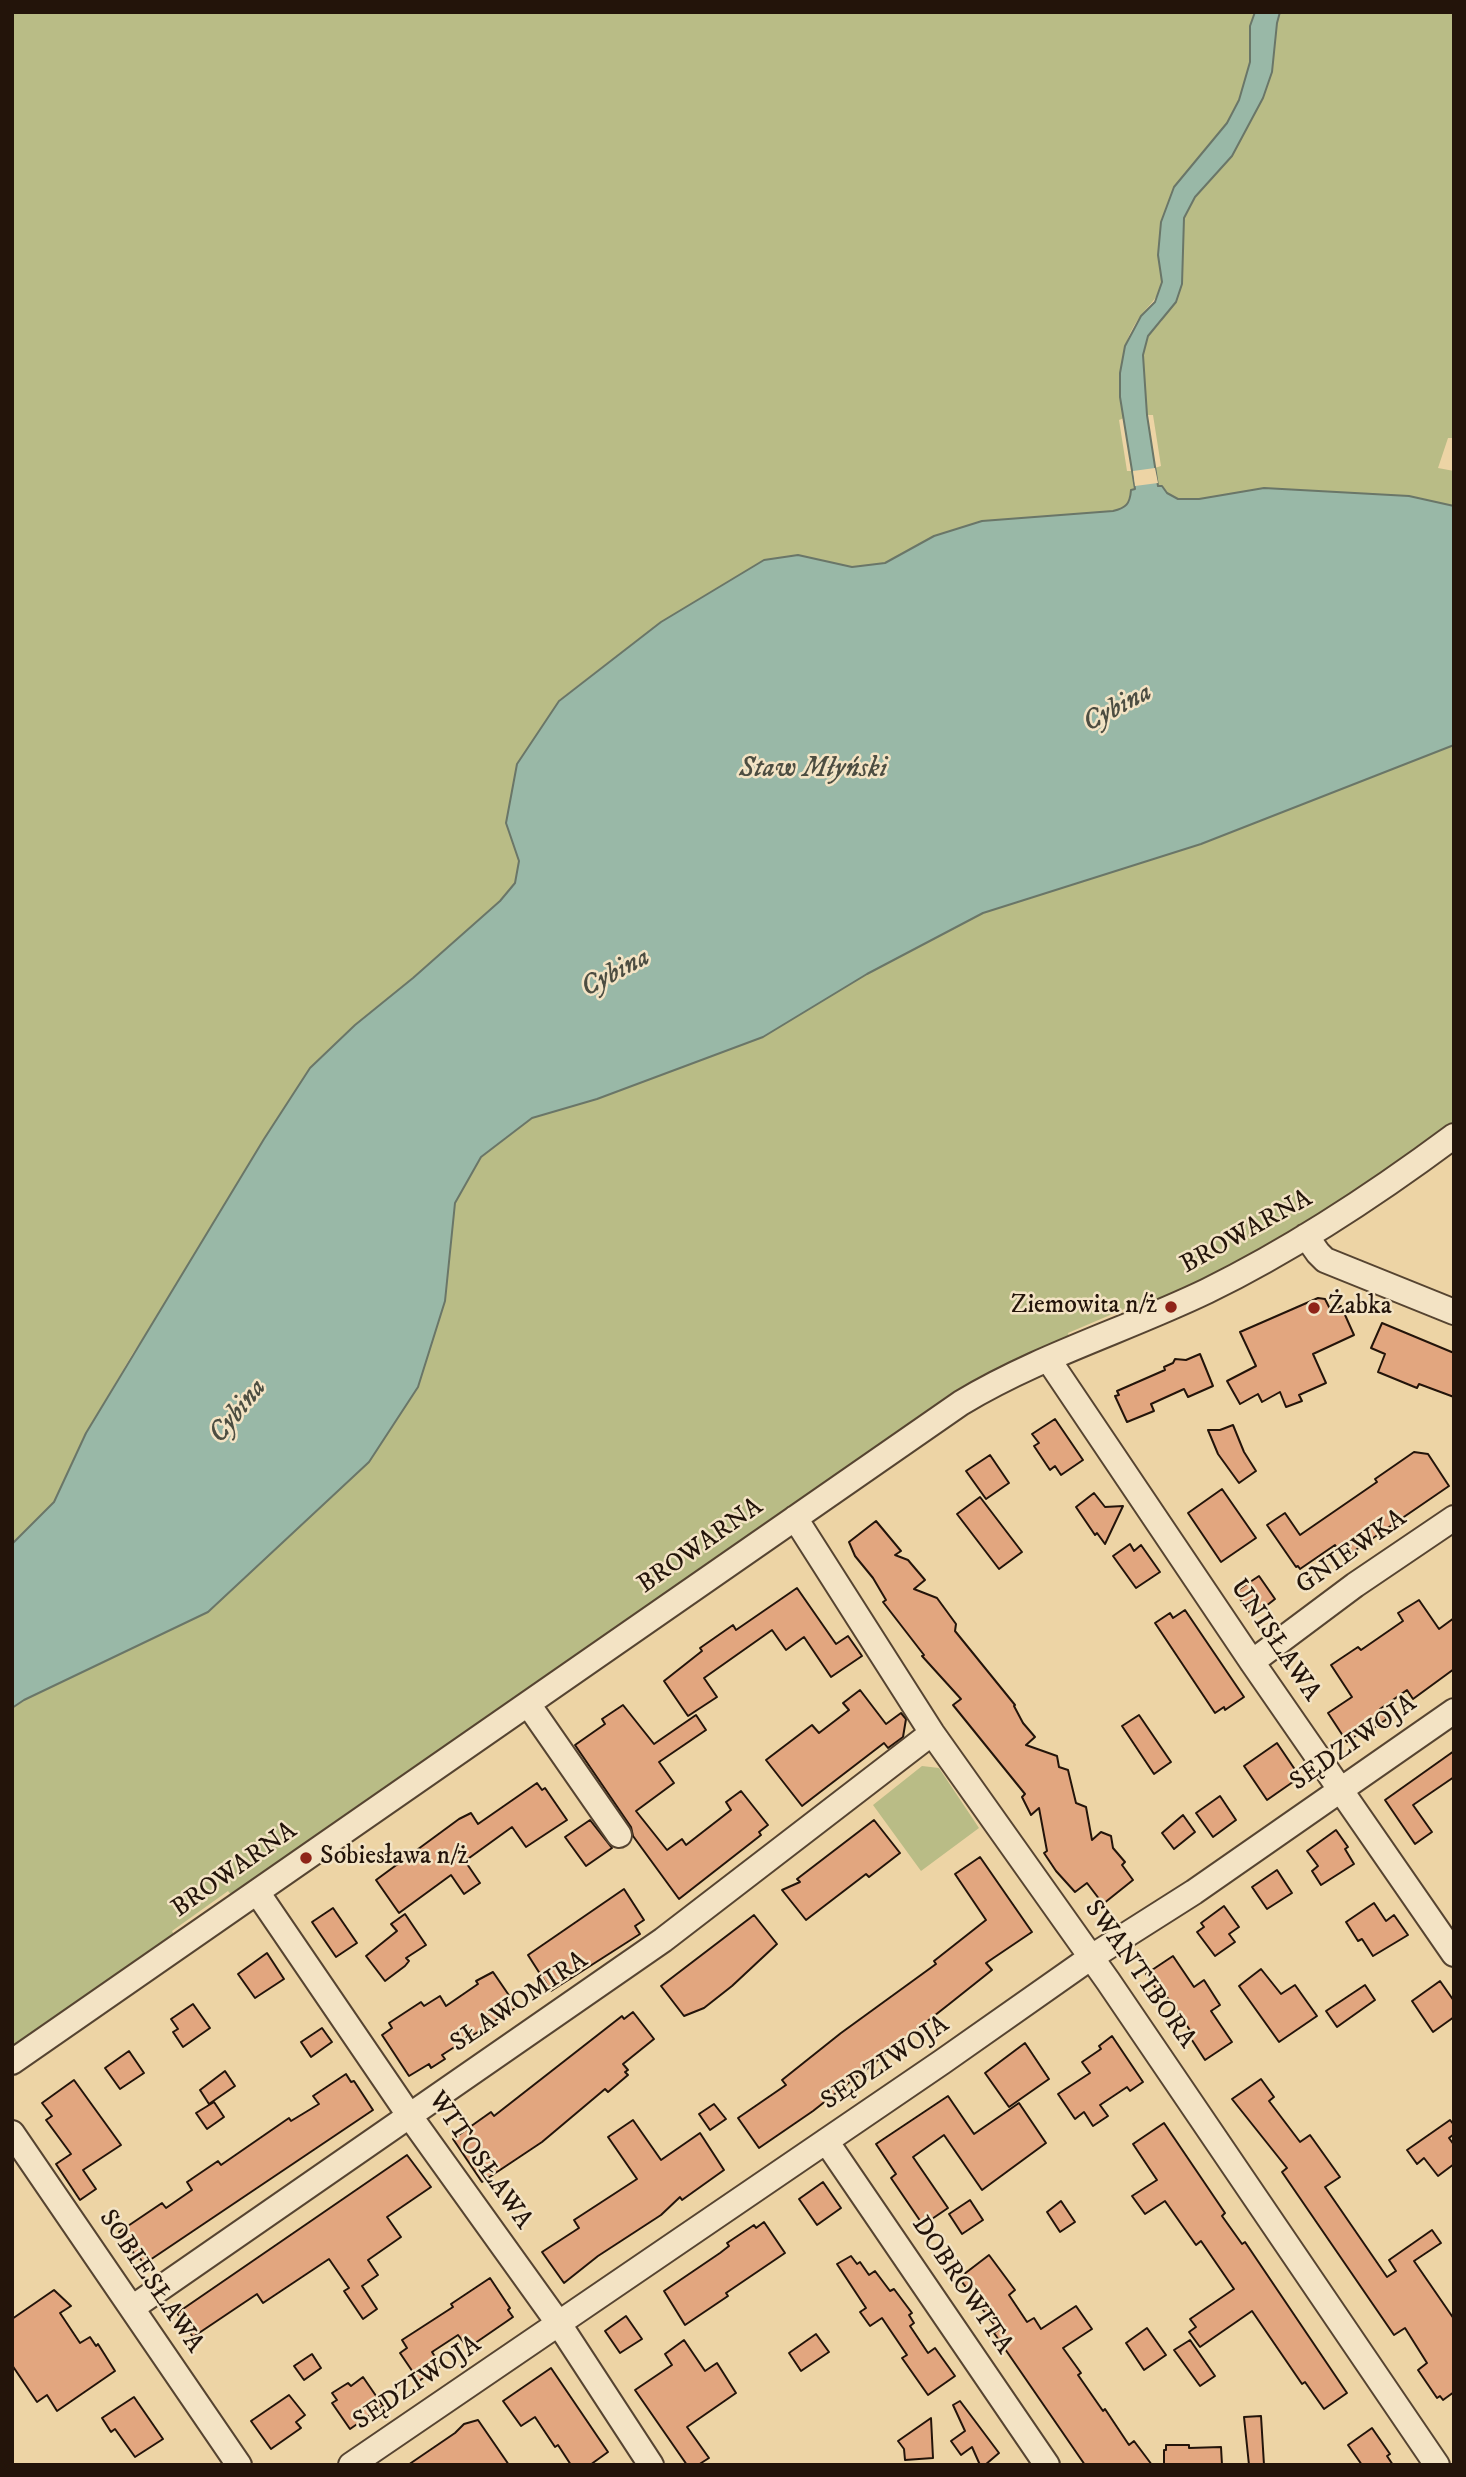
<!DOCTYPE html>
<meta charset="utf-8">
<style>
body{margin:0}
#map{position:relative;width:1466px;height:2477px;overflow:hidden;background:#edd4a5;font-family:"IM FELL DW Pica",serif}
canvas{display:block}
.frame{position:absolute;inset:0;border:14px solid #23140a;pointer-events:none}
</style>
<div id="map">
<canvas width="1466" height="2477"></canvas>
<div class="frame"></div>
</div>
<script>
const ctx = document.querySelector('canvas').getContext('2d');
ctx.lineJoin = 'round';
function paint(path, color) {
  ctx.fillStyle = color;
  ctx.fill(path, 'evenodd');
}
function strokePath(path, color, width, dash) {
  ctx.strokeStyle = color;
  ctx.lineWidth = width;
  ctx.lineCap = dash ? 'butt' : 'round';
  ctx.setLineDash(dash || []);
  ctx.stroke(path);
}
function drawText(font, color, halo, rows, align = 'center') {
  ctx.font = font + ' "IM FELL DW Pica",serif';
  ctx.lineWidth = 5;
  ctx.setLineDash([]);
  ctx.textBaseline = 'middle';
  ctx.strokeStyle = halo;
  ctx.fillStyle = color;
  for (const [text, x, y, turn = 0] of rows) {
    ctx.save();
    ctx.translate(x, y);
    ctx.rotate((+turn || 0) * Math.PI / 180);
    ctx.textAlign = isNaN(turn) ? turn : align;
    if (halo) ctx.strokeText(text, 0, 0);
    ctx.fillText(text, 0, 0);
    ctx.restore();
  }
}
paint(new Path2D(`
 M12,12H1255L1250,26V62L1239,100L1158,255C1159,263 1163,274 1162,282C1160,296 1150,304 1142,314C1118,344 1117,383 1124,418L1119,420L1127,471H1133L1136,490L1131,491C1130,504 1126,508 1112,511L982,521L934,536L885,563L852,567L798,555L764,560L661,622L559,700L507,823L519,861L515,882L500,901L413,978L355,1025L133,1353L86,1433L54,1502L12,1544Z
 M1280,12H1454V438H1448L1438,468L1454,471V506L1409,496L1264,488L1199,499H1178L1167,493L1162,486H1158L1155,468L1161,466L1153,415H1147L1143,355L1148,336L1161,322L1182,284L1184,218L1195,197L1232,156Z
 M1454,745V1123C1356,1197 1252,1260 1140,1310L1136,1304L1068,1333L1070,1340L232,1896L228,1891L172,1931L175,1937L12,2046V1708L24,1700L445,1301L455,1203L481,1157L532,1118L597,1099L763,1037L867,974L983,913L1201,844Z
 M922,1766L939,1768L979,1828L921,1871L873,1805Z`), '#b9bc86');
const water = new Path2D(`
 M1255,12H1280L1277,23L1272,72L1263,98L1232,156L1195,197L1184,218L1182,284L1176,302L1148,336L1143,355L1147,415L1158,486H1162L1167,493L1178,499H1199L1264,488L1409,496L1454,506V745L1201,844L983,913L867,974L763,1037L597,1099L532,1118L481,1157L455,1203L445,1301L418,1387L369,1462L208,1612L24,1700L12,1708V1544L54,1502L86,1433L264,1139L310,1068L355,1025L413,978L500,901L515,883L519,861L506,823L517,764L559,701L661,622L764,560L798,555L852,567L885,563L934,536L982,521L1113,511C1126,508 1130,504 1131,490L1135,489L1120,397V373L1125,346L1141,316L1155,302L1162,282L1158,255L1161,222L1174,187L1227,123L1239,100L1250,62V26Z`);
paint(water, '#99b8a7');
strokePath(water, '#6a7668', 2);
paint(new Path2D(`
 M1155,468L1158,483L1135,486L1133,471Z`), '#edd4a5');
const building = new Path2D(`
 M1318,1298L1325,1299L1331,1311L1341,1306L1354,1335L1313,1354L1326,1383L1299,1395L1302,1401L1286,1407L1280,1392L1262,1402L1258,1394L1240,1404L1227,1381L1256,1366L1240,1332Z
 M1382,1323L1454,1353V1397L1419,1384L1417,1388L1378,1372L1385,1354L1371,1348Z
 M1200,1354L1213,1386L1188,1397L1184,1389L1151,1404L1154,1411L1127,1422L1115,1396L1119,1395L1117,1391L1165,1370L1164,1367L1173,1363L1175,1359L1186,1360Z
 M1055,1419L1083,1460L1061,1475L1055,1466L1050,1470L1034,1446L1039,1443L1032,1434Z
 M1233,1425L1244,1452L1256,1471L1239,1483L1218,1454L1208,1430H1220Z
 M1414,1452L1428,1454L1449,1486L1344,1558L1335,1545L1300,1569L1298,1566L1296,1567L1267,1525L1285,1513L1300,1535L1377,1482L1375,1479Z
 M990,1455L1009,1483L986,1499L966,1471Z
 M1222,1489L1256,1538L1221,1562L1188,1513Z
 M1094,1493L1105,1507L1123,1506L1105,1544L1097,1533L1095,1535L1076,1507Z
 M980,1497L1022,1552L999,1569L957,1514Z
 M876,1521L901,1551L895,1555L908,1560L925,1580L914,1589L937,1598L956,1624L955,1631L1015,1705L1014,1706L1023,1723L1035,1737L1026,1745L1057,1756L1059,1767L1068,1770L1076,1803L1086,1807L1092,1840L1101,1832L1111,1836L1113,1848L1125,1862L1122,1865L1133,1880L1103,1904L1087,1883L1075,1892L1056,1871L1044,1853L1047,1851L1039,1808L1031,1815L1022,1797L1025,1794L953,1705L961,1699L922,1656L924,1655L883,1602L886,1600L873,1578L855,1556L849,1542Z
 M1130,1544L1134,1551L1141,1545L1160,1572L1136,1588L1113,1556Z
 M1259,1576L1275,1599L1257,1613L1255,1610L1250,1613L1235,1592Z
 M797,1588L836,1644L848,1636L862,1656L831,1677L804,1637L786,1650L772,1630L704,1678L717,1697L688,1716L664,1681L702,1651L700,1648L733,1625L736,1630Z
 M1419,1600L1439,1629L1454,1618V1669L1413,1699L1407,1690L1380,1709L1387,1719L1368,1732L1365,1729L1347,1742L1328,1713L1352,1697L1331,1665L1358,1647L1361,1650L1403,1621L1398,1613Z
 M1185,1610L1244,1697L1225,1710L1224,1707L1215,1713L1155,1623L1170,1613L1173,1618Z
 M860,1690L886,1724L901,1713L906,1719L903,1737L888,1748L884,1743L802,1806L766,1760L812,1725L819,1733L849,1710L843,1703Z
 M623,1705L654,1744L696,1715L706,1730L659,1762L674,1783L636,1811L667,1850L682,1839L686,1845L731,1810L726,1802L741,1791L768,1825L759,1832L761,1835L679,1899L633,1836L631,1827L575,1745L605,1724L602,1719Z
 M1139,1715L1171,1762L1154,1774L1122,1726Z
 M1277,1743L1300,1777L1267,1800L1244,1766Z
 M1454,1751V1777L1413,1805L1432,1832L1415,1844L1385,1800Z
 M537,1783L542,1790L545,1788L567,1820L526,1847L512,1827L465,1861L480,1883L464,1894L451,1875L399,1913L376,1880L459,1819L471,1813L478,1824Z
 M1220,1796L1236,1820L1213,1837L1196,1813Z
 M1183,1815L1195,1832L1174,1849L1162,1833Z
 M590,1820L612,1848L586,1866L565,1837Z
 M874,1820L900,1853L869,1877L866,1874L806,1920L782,1890L800,1882L797,1879Z
 M1336,1830L1348,1847L1345,1849L1354,1864L1321,1885L1312,1871L1318,1866L1307,1851Z
 M980,1857L1032,1932L986,1963L992,1970L948,2005L813,2111L759,2148L738,2118L786,2085L782,2080L841,2033L936,1964L934,1961L986,1920L955,1874Z
 M1277,1870L1292,1893L1267,1909L1252,1887Z
 M624,1889L644,1920L635,1926L640,1934L551,1991L528,1955Z
 M1374,1903L1386,1921L1394,1915L1408,1935L1373,1956L1362,1939L1358,1941L1346,1922Z
 M1224,1906L1239,1927L1229,1934L1235,1942L1215,1956L1197,1932L1204,1927L1201,1923Z
 M333,1908L357,1943L336,1957L312,1922Z
 M405,1914L426,1945L406,1958L409,1961L405,1966L385,1981L366,1956L397,1931L391,1924Z
 M754,1915L777,1944L732,1986L704,2008L684,2016L661,1986Z
 M267,1953L284,1979L255,1998L238,1974Z
 M1173,1956L1194,1987L1204,1980L1220,2005L1211,2011L1232,2042L1205,2060L1188,2034L1191,2032L1180,2015L1167,1997L1164,2000L1146,1974Z
 M1261,1969L1281,1994L1295,1985L1317,2016L1279,2042L1239,1986Z
 M493,1972L517,2007L442,2055L445,2059L431,2068L429,2064L409,2076L382,2035L392,2028L389,2023L421,2002L424,2006L440,1996L446,2006L478,1984L476,1981Z
 M1440,1981L1454,2001V2017L1433,2032L1412,2001Z
 M1365,1985L1375,2000L1337,2027L1326,2011Z
 M193,2004L210,2028L183,2047L173,2032L178,2029L171,2019Z
 M633,2012L654,2039L623,2064L628,2070L625,2072L628,2075L608,2092L605,2089L542,2142L482,2182L453,2139L491,2112L494,2116L622,2016L624,2019Z
 M322,2028L332,2042L311,2057L301,2042Z
 M1112,2036L1143,2082L1130,2091L1127,2087L1100,2105L1108,2116L1093,2126L1084,2112L1075,2119L1058,2094L1090,2073L1082,2062L1101,2049L1099,2046Z
 M1025,2043L1049,2079L1009,2107L985,2073Z
 M129,2051L144,2073L120,2089L105,2068Z
 M225,2071L235,2086L209,2104L200,2090Z
 M346,2074L351,2082L354,2081L373,2110L144,2264L139,2257L137,2258L119,2232L162,2203L166,2208L192,2190L187,2182L218,2161L221,2165L289,2118L291,2121L319,2104L313,2096Z
 M1261,2079L1274,2097L1269,2101L1300,2142L1310,2135L1340,2177L1325,2187L1387,2277L1396,2271L1389,2260L1432,2230L1441,2243L1414,2261L1454,2319V2392L1443,2400L1440,2396L1437,2398L1418,2370L1427,2363L1405,2328L1394,2335L1282,2172L1287,2168L1232,2099Z
 M74,2080L121,2145L83,2170L96,2189L80,2200L56,2164L71,2154L46,2120L52,2116L42,2103Z
 M948,2096L974,2134L1019,2103L1046,2143L982,2190L944,2135L913,2157L948,2208L923,2225L891,2178L896,2174L876,2144Z
 M214,2102L224,2117L207,2129L196,2113Z
 M714,2104L726,2119L710,2130L699,2114Z
 M633,2120L661,2160L700,2133L724,2170L682,2200L680,2197L661,2215L598,2256L564,2283L542,2252L579,2228L574,2220L637,2179L608,2137Z
 M1450,2120L1454,2125V2134L1449,2138L1454,2145V2164L1438,2176L1424,2158L1417,2164L1407,2150Z
 M1164,2123L1225,2213L1222,2216L1242,2244L1245,2242L1347,2393L1324,2409L1305,2382L1302,2384L1252,2311L1200,2347L1189,2332L1196,2327L1190,2319L1234,2289L1201,2241L1196,2245L1165,2201L1145,2214L1132,2196L1157,2180L1133,2144Z
 M407,2155L431,2187L387,2217L401,2237L368,2260L378,2275L362,2286L377,2309L363,2319L344,2291L349,2288L329,2259L263,2303L257,2294L193,2337L177,2313Z
 M823,2182L841,2208L817,2225L799,2199Z
 M970,2200L983,2220L962,2234L949,2214Z
 M1061,2201L1075,2222L1060,2232L1047,2212Z
 M764,2222L785,2253L726,2293L728,2296L685,2325L664,2291L720,2253L729,2246L727,2243L754,2225L756,2228Z
 M989,2255L1015,2290L1009,2295L1027,2322L1034,2318L1041,2329L1076,2306L1092,2329L1063,2348L1081,2373L1078,2375L1103,2411L1105,2409L1129,2445L1134,2441L1152,2465H1085L994,2333L998,2330L959,2278Z
 M851,2256L857,2264L860,2262L869,2275L875,2271L890,2291L894,2289L912,2313L909,2315L914,2323L910,2326L928,2353L935,2348L955,2376L928,2395L902,2358L907,2355L882,2318L870,2326L860,2312L866,2308L837,2264Z
 M490,2278L510,2308L508,2310L513,2317L468,2348L458,2335L432,2352L441,2366L419,2381L400,2353L407,2348L402,2340L453,2307L451,2304Z
 M54,2290L71,2306L60,2313L80,2343L90,2337L96,2346L98,2344L115,2371L57,2411L47,2395L37,2402L12,2365V2319Z
 M626,2316L642,2339L620,2353L605,2331Z
 M1147,2328L1166,2355L1144,2370L1126,2343Z
 M816,2334L829,2352L801,2371L789,2353Z
 M684,2340L705,2371L717,2363L736,2393L687,2427L709,2458L698,2465H687L635,2390L672,2365L665,2354Z
 M1190,2340L1215,2376L1200,2386L1174,2350Z
 M312,2354L321,2368L304,2380L294,2366Z
 M551,2368L608,2452L590,2465H571L558,2445L555,2447L535,2417L521,2426L503,2401Z
 M363,2377L383,2406L350,2429L332,2403L337,2400L332,2393L348,2383L351,2386Z
 M289,2395L305,2415L296,2422L301,2428L271,2449L251,2421Z
 M134,2397L163,2439L135,2457L115,2429L111,2432L102,2418Z
 M960,2401L999,2453L985,2465H980L972,2447L961,2455L951,2441L965,2431L953,2405Z
 M1261,2416L1264,2465H1249L1244,2417Z
 M931,2418L933,2458L905,2460L904,2449L898,2441Z
 M478,2420L509,2465H408L455,2433L464,2424Z
 M1372,2428L1390,2454L1387,2456L1393,2465H1362L1348,2445Z
 M1166,2445H1189V2448L1221,2447L1222,2465L1164,2464V2450H1166Z`);
paint(building, '#e2a67f');
strokePath(building, '#23140a', 2);
const minor = new Path2D(`
 M1306,1236L1318,1253L1325,1260L1454,1312
 M1048,1359L1252,1662L1454,1954
 M795,1518L932,1733L1108,1981L1437,2465
 M1252,1662L1355,1585L1454,1518
 M528,1704L619,1835
 M257,1892L409,2115L559,2324L651,2465
 M12,2062L961,1403C1039,1356 1126,1330 1207,1291C1295,1248 1376,1194 1454,1136
 M12,2133L239,2465
 M826,2141L1047,2465
 M132,2308L663,1940L932,1733
 M351,2465L942,2062L1090,1958L1194,1892L1454,1711`);
strokePath(minor, '#564431', 28);
strokePath(minor, '#f3e3c4', 24);
for (const [x, y, r, color] of [
 [1171,1307,7,"#8f2418"],
 [1314,1308,7,"#8f2418"],
 [306,1858,7,"#8f2418"]
]) {
  const dot = new Path2D();
  dot.arc(x, y, r, 0, 2 * Math.PI);
  ctx.fillStyle = color;
  ctx.fill(dot);
  strokePath(dot, '#f3e3c4', 2.5);
}
drawText('26px', '#23140a', '#f3e3c4', [
 ["BROWARNA",1247,1233,-29],
 ["BROWARNA",701,1547,-35],
 ["GNIEWKA",1352,1553,-35],
 ["UNISŁAWA",1274,1641,56],
 ["SĘDZIWOJA",1354,1744,-35],
 ["BROWARNA",235,1871,-35],
 ["SWANTIBORA",1139,1975,55],
 ["SŁAWOMIRA",520,2003,-34],
 ["SĘDZIWOJA",886,2064,-34],
 ["WITOSŁAWA",479,2161,55],
 ["SOBIESŁAWA",150,2282,56],
 ["DOBROWITA",961,2286,56],
 ["SĘDZIWOJA",418,2384,-34]
]);
drawText('26px', '#23140a', '#f3e3c4', [
 ["Ziemowita n/ż",1157,1307,"right"],
 ["Żabka",1328,1308],
 ["Sobiesława n/ż",320,1858]
], 'left');
drawText('italic 28px', '#4c4d41', '#f3e3c4', [
 ["Cybina",1118,709,-28],
 ["Staw Młyński",813,770],
 ["Cybina",616,974,-28],
 ["Cybina",239,1412,-51]
]);
</script>
